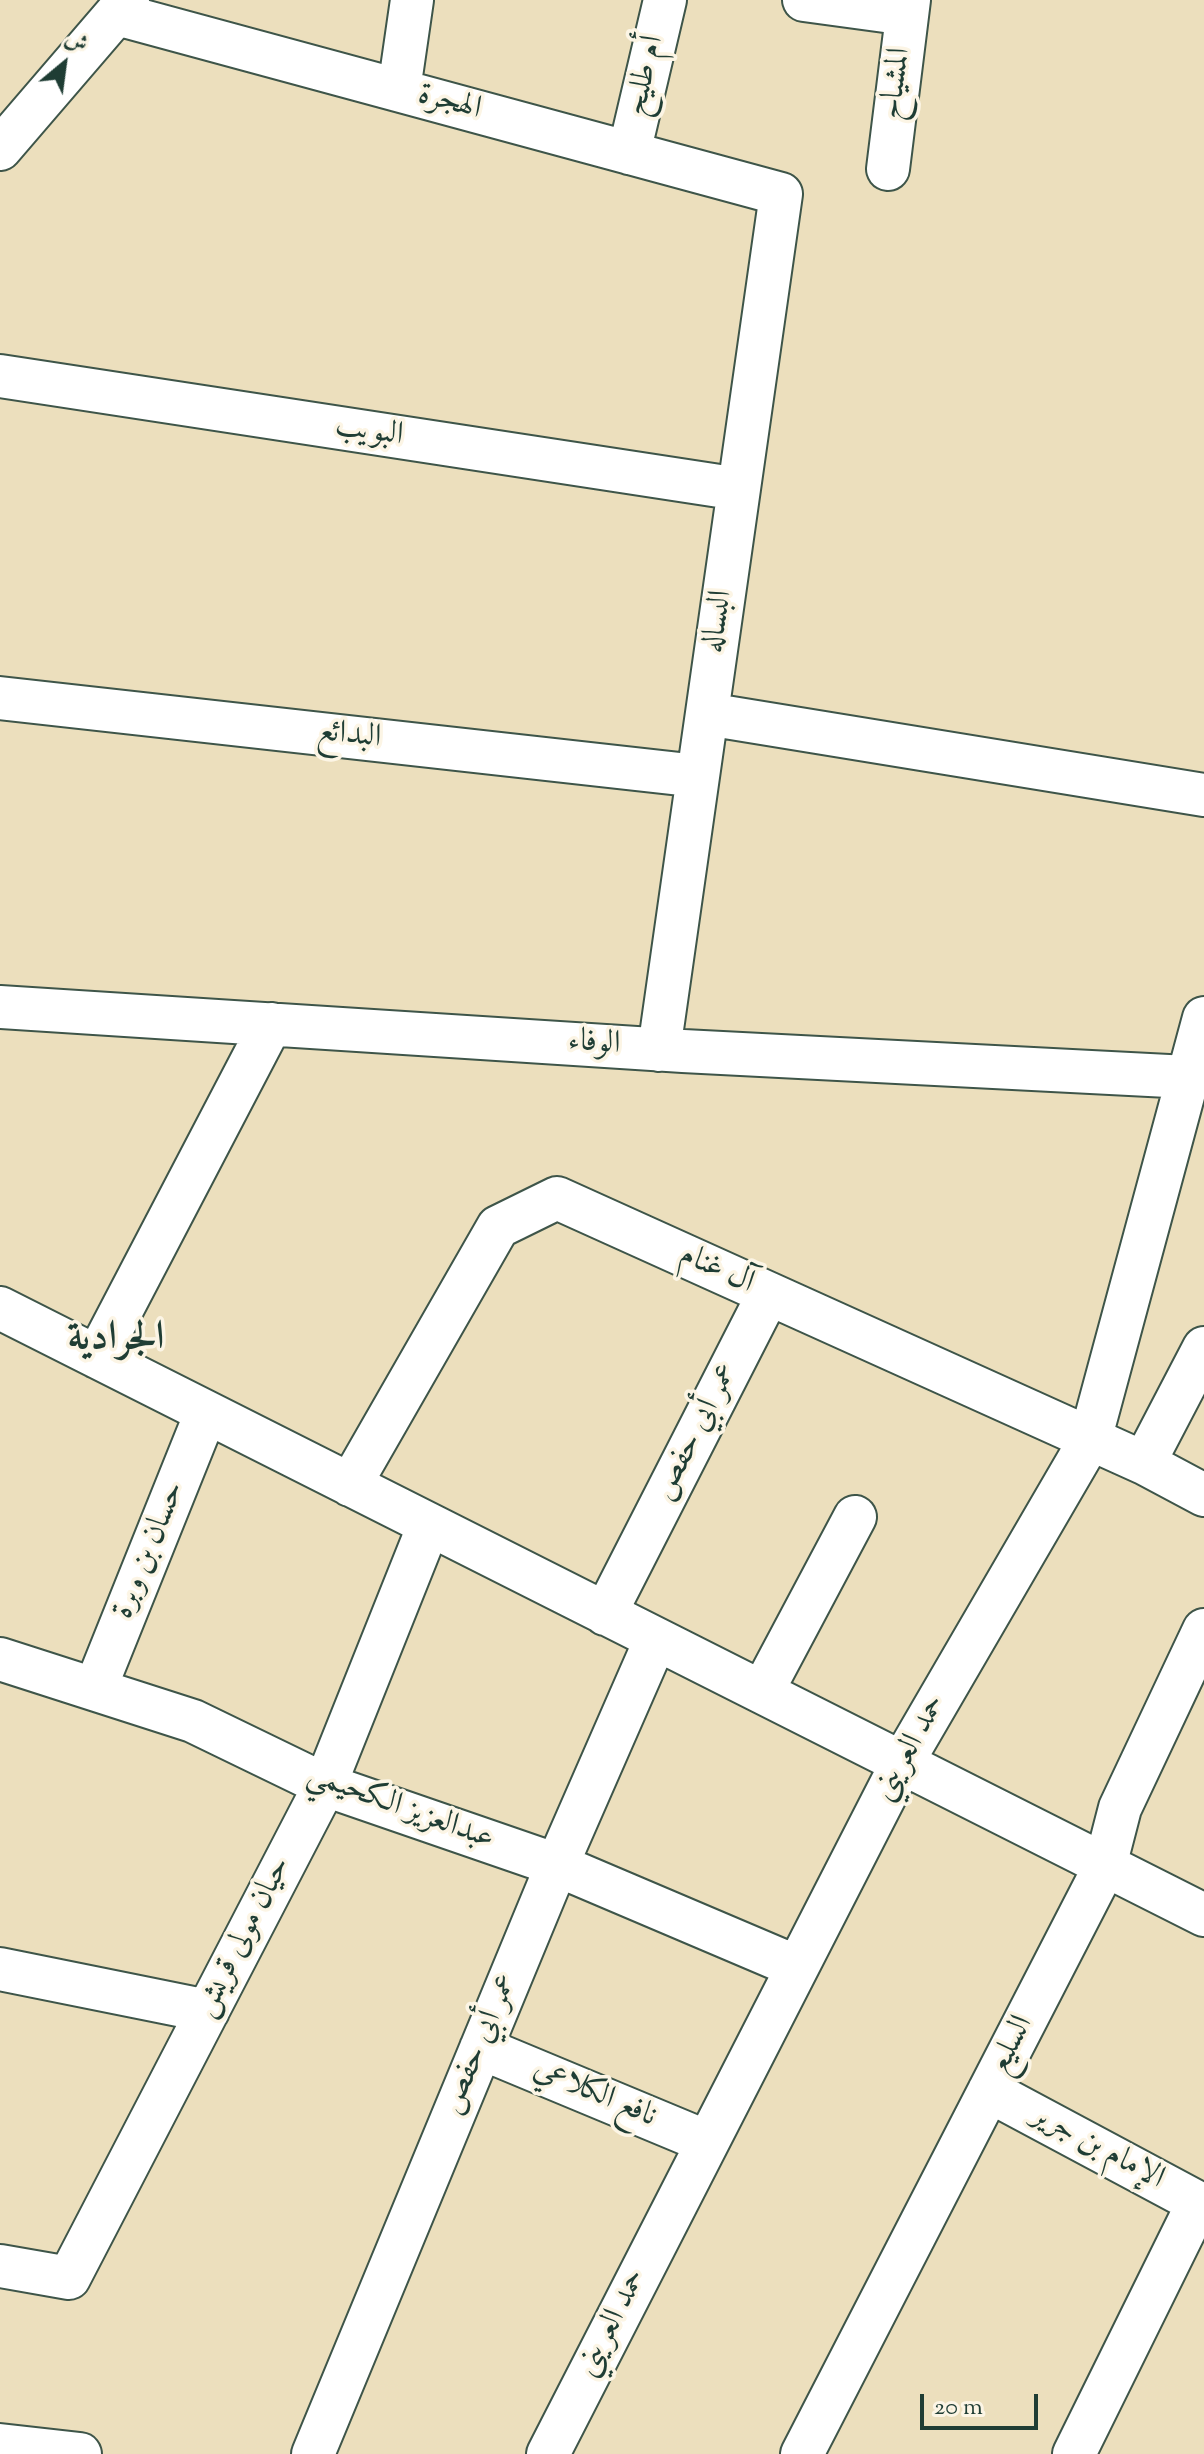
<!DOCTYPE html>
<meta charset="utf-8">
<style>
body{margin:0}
#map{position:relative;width:1204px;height:2454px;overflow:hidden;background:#ecdfbd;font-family:"Sorts Mill Goudy",Amiri,serif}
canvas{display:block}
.north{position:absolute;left:24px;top:24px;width:80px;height:80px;-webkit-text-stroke:6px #fcf5e5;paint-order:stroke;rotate:29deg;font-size:22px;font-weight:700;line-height:32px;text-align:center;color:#1f3d34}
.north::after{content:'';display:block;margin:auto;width:28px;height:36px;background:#1f3d34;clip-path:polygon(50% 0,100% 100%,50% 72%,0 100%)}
.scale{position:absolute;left:920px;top:2394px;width:118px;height:36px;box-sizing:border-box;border:4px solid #1f3d34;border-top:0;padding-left:10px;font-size:24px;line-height:28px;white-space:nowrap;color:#1f3d34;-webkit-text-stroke:6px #fcf5e5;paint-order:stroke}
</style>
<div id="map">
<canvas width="1204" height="2454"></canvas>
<div class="north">ش</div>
<div class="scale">20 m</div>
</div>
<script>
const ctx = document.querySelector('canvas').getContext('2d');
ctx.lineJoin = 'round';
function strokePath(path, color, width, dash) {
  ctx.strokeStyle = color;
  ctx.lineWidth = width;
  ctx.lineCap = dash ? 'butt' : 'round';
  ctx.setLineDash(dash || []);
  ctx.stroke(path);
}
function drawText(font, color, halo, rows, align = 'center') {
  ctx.font = font + ' "Sorts Mill Goudy",Amiri,serif';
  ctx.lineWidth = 7;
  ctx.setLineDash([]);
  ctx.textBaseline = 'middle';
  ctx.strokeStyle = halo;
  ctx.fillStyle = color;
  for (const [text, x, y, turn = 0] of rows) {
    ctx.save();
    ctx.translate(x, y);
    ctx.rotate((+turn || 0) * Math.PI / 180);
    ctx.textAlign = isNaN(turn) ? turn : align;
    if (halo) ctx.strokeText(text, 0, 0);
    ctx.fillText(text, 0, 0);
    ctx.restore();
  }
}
const minor = new Path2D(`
 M804,0L907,14
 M117,14L781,194L659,1050
 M399,90L412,0
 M0,149L128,0
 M629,153L665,0
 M888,169L909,0
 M0,376L739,489
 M0,698L698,776
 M707,714L1204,795
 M0,1007L683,1051L1188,1077
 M0,1308L1204,1915
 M97,1357L271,1024
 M1144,1463L1204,1348
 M350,1485L498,1227L557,1198L1144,1463L1204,1495
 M605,1614L768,1295
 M0,1659L193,1721L325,1785L557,1865L797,1967
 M95,1689L206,1413
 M762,1692L855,1517
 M0,1969L208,2011
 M481,2048L707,2142
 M989,2091L1204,2206
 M0,2266L69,2278L325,1785L429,1525
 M0,2445L80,2454
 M313,2454L557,1865L656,1639
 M548,2454L902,1763L1090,1440L1204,1018
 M802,2454L1105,1866L1120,1808L1204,1630
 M1074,2454L1198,2203`);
strokePath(minor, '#3e5549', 46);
strokePath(minor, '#fff', 42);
drawText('32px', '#1f3d34', '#fcf5e5', [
 ["أم طليح",647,76,-77],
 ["المشياح",898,84,-83],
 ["الهجرة",449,104,15],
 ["البويب",369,433,9],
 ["البساله",720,622,-82],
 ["البدائع",349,737,6],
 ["الوفاء",594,1045,4],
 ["آل غنام",716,1271,24],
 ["عمر أبي حفص",698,1433,-63],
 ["حسان بن وبرة",151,1551,-68],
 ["حمد العريني",912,1749,-61],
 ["عبدالعزيز الكحيمي",400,1809,20],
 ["حيان مولى قريش",245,1938,-63],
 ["عمر أبي حفص",482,2045,-67],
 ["السليع",1013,2046,-63],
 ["نافع الكلاعي",594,2095,23],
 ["الإمام بن جرير",1097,2149,28],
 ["حمد العريني",614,2324,-63]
]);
drawText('bold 40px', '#1f3d34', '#fcf5e5', [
 ["الجرادية",116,1341]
]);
</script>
